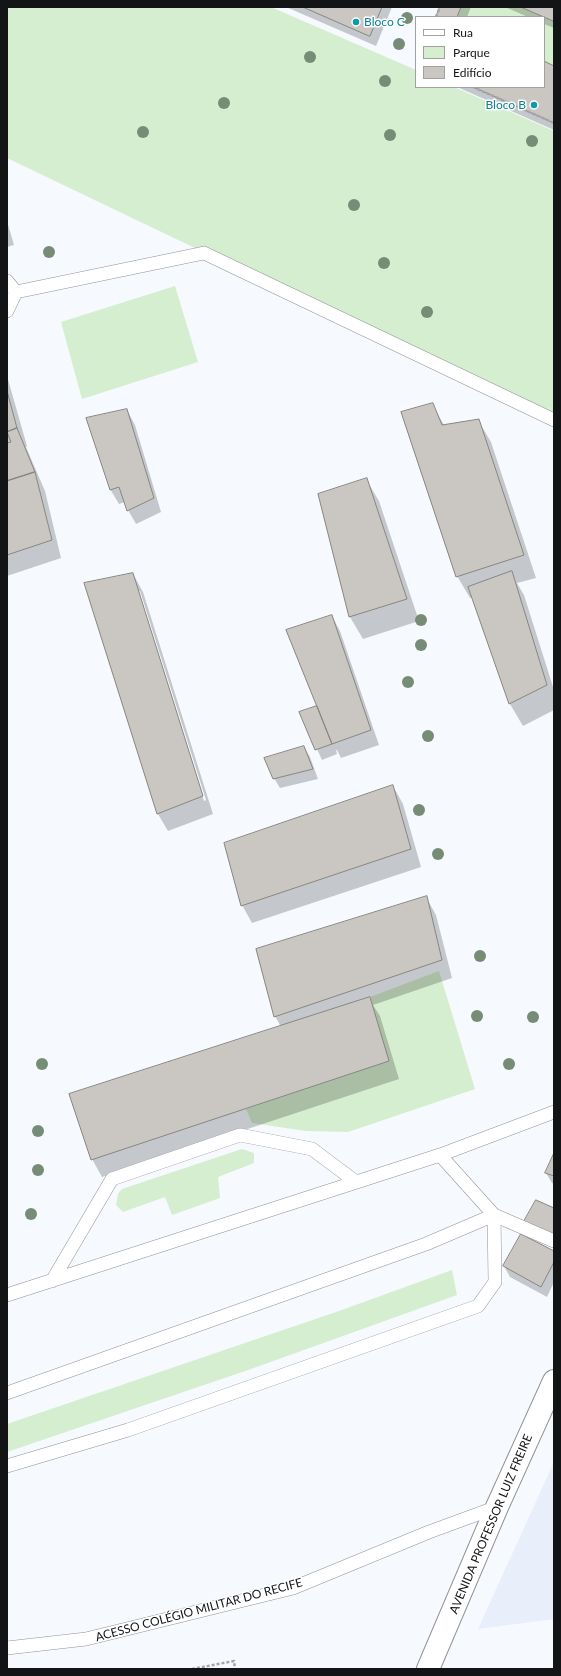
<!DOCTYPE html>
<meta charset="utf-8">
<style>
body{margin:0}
#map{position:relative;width:561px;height:1676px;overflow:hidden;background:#f6f9fe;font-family:Lato,sans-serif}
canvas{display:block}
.frame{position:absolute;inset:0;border:8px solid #131416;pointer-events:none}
.legend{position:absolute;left:415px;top:16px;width:130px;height:72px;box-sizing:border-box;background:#fff;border:1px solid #a1a1a2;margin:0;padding:5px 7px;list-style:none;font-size:12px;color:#131416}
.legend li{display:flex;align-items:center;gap:8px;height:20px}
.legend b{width:20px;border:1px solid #a1a1a2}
</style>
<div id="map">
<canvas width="561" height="1676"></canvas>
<div class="frame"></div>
<ul class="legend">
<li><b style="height:5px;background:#fff"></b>Rua</li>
<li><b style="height:11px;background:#d4eecf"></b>Parque</li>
<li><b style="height:11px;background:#cac7c3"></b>Edifício</li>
</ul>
</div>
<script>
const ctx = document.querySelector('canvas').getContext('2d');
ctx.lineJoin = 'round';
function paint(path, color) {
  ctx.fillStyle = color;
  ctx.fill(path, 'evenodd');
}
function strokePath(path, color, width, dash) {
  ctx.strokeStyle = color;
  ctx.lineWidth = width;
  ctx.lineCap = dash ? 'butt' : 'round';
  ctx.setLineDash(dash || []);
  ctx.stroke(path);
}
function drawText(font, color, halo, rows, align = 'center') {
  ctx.font = font + ' Lato,sans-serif';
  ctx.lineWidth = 3;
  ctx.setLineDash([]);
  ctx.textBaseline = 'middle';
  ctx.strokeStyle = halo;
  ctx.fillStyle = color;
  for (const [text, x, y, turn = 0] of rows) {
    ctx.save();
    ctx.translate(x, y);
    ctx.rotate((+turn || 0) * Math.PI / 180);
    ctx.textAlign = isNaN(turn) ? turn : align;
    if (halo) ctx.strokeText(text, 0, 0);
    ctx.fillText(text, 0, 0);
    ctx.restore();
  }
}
paint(new Path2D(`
 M554,1462V1619L478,1629Z`), '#e8eefa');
paint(new Path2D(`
 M7,7H271L416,70V87H454L554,131V420L7,158Z
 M461,7H521L554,21V66L544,61V17H457Z
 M175,286L198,362L82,399L61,322Z
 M439,971L475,1089L348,1132L306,1131L252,1123L246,1109L389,1061L370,997Z
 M242,1149L254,1153V1163L218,1177L220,1198L172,1215L165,1197L123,1212L116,1205L118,1194L122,1189Z
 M452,1270L457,1295L251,1369L7,1452V1424L339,1311Z`), '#d4eecf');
paint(new Path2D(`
 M286,7H392L376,46Z
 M441,7H471L467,17H437Z
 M505,7H554V28L544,24V17H528Z
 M544,62L554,67V130L457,87H544Z
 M7,221L14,245L7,247Z
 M7,376L27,446L26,447L45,491L61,558L7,576Z
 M432,404L444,425L478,420L491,442L536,578L517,583L524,595L554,690V710L523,726L510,704L473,597L470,598L457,576Z
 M127,410L135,425L161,512L136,524L128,510L125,502L119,504L110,489Z
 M366,479L379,501L419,621L363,639L350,617L320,495Z
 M133,574L143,592L213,814L168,831L158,814ZM138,591H140L206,800L204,801Z
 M332,616L340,631L379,745L341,758L337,750H336L337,754L322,760L300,712L319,711Z
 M304,747L310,757L318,779L280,788L274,778Z
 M393,786L403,804L421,867L252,923L242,905Z
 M426,897L436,915L452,978L373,1005L380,1016L399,1079L102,1177L92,1159L281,1027L275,1016Z
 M554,1155V1184L552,1183L546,1173Z
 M554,1252V1282L547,1297L510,1277L504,1266Z`), '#0003');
const building = new Path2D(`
 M303,7H382L370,36Z
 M440,7H461L457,17H436Z
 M521,7H554V21Z
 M544,61L554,66V123L473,87H544Z
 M7,391L17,428L7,432Z
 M433,403L442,425L479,419L524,555L456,577L401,412Z
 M127,409L154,498L127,511L119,487L110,490L86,418Z
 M17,428L35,472L7,481V443L11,442L7,432Z
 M35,472L52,540L7,555V481Z
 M367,478L407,599L349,617L318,494Z
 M512,571L547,685L509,704L468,587Z
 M133,573L203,796L157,814L84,583Z
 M332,615L371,730L332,744L286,630Z
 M317,706L332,744L315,750L299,712Z
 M304,746L313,769L273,779L264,758Z
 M393,785L411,849L241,906L224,843Z
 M427,896L442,960L274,1017L256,949Z
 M370,997L389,1061L91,1160L69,1094Z
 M554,1153V1176L545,1173Z
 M536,1200L554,1208V1236L523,1223Z
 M521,1234L554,1251V1262L541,1287L503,1266Z`);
paint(building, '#cac7c3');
strokePath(building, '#888581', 1);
const lane = new Path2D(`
 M7,281L16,292
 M7,311L16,292L204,253L554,420
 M440,1155L554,1112
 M52,1281L112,1179L240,1135L312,1149L356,1182
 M7,1295L440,1155L494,1215L554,1241
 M7,1393L426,1244L494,1215
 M7,1466L128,1430L478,1306L495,1282L494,1215
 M7,1648L86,1639L293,1588L429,1532L497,1507`);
const secondary = new Path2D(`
 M428,1669L497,1507L554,1381`);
strokePath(lane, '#919397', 14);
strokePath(secondary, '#919397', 24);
strokePath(new Path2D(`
 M436,17L440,7
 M473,87L554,123
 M192,1669L234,1661L235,1669`), '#a4a6aa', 2.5, [3, 2]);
strokePath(lane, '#fff', 13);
strokePath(secondary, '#fff', 22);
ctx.fillStyle = '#778c76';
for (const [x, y] of [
 [407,18],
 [399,44],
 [310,57],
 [385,81],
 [224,103],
 [143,132],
 [390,135],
 [532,141],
 [354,205],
 [49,252],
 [384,263],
 [427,312],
 [421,620],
 [421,645],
 [408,682],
 [428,736],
 [419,810],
 [438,854],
 [480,956],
 [477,1016],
 [533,1017],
 [42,1064],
 [509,1064],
 [38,1131],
 [38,1170],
 [31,1214]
]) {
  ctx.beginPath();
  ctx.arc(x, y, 6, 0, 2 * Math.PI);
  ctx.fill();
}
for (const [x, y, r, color] of [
 [356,22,4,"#0f9aa8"],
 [534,105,4,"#0f9aa8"]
]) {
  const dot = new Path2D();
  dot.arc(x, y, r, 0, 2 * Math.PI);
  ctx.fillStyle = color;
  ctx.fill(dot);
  strokePath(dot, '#fff', 1.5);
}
drawText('12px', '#0d838f', '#fff', [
 ["Bloco C",364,22],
 ["Bloco B",526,105,"right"]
], 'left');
drawText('12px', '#131416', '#fff', [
 ["AVENIDA PROFESSOR LUIZ FREIRE",491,1524,-67],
 ["ACESSO COLÉGIO MILITAR DO RECIFE",199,1610,-15]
]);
</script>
